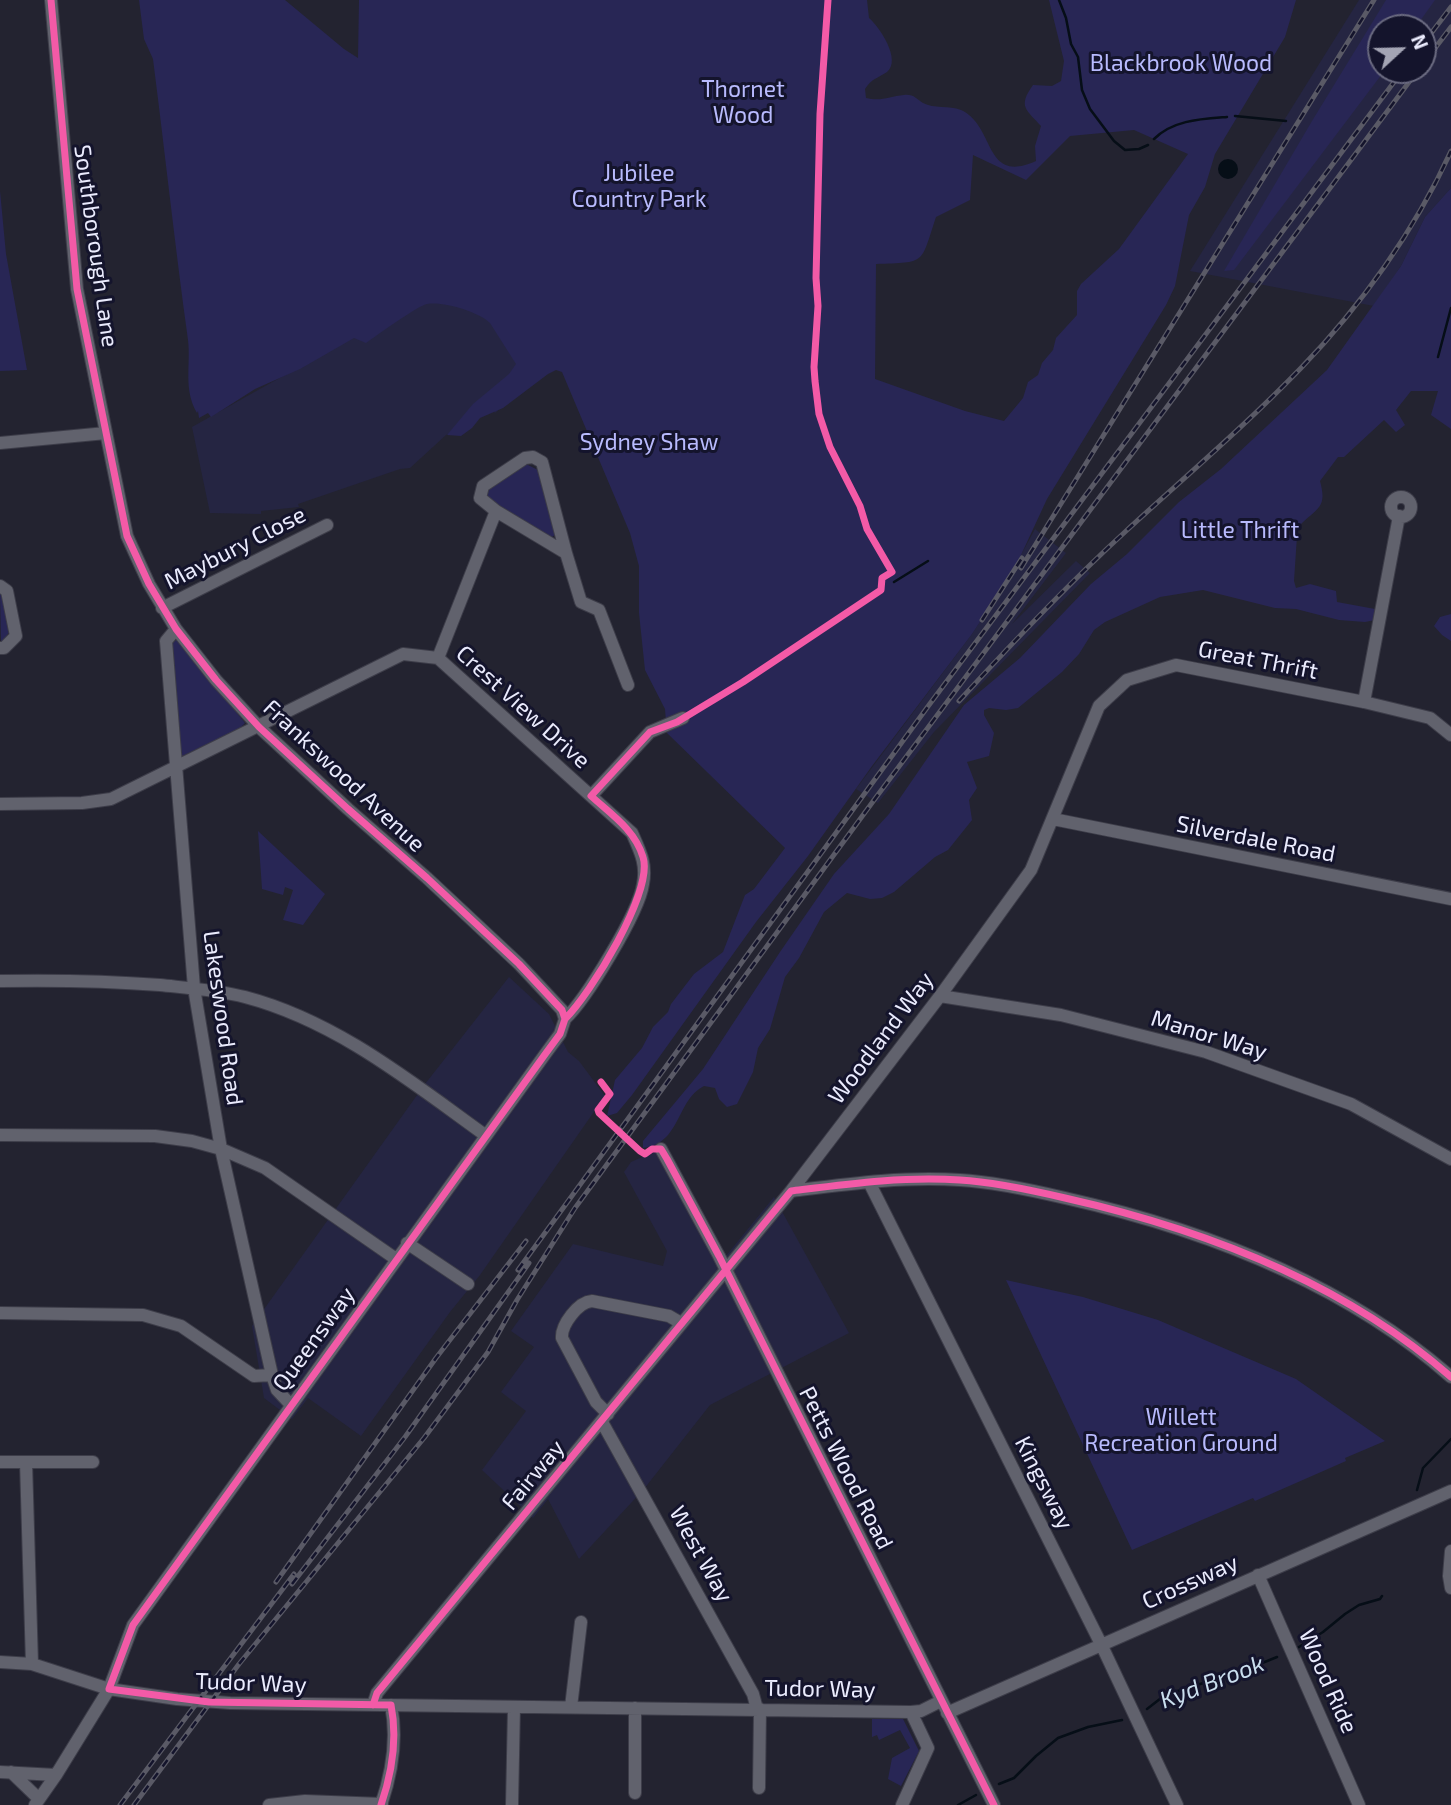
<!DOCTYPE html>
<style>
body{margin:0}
#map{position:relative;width:1451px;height:1805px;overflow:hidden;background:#232330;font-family:"Exo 2",sans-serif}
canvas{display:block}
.north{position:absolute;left:1367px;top:14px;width:70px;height:70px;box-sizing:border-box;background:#14142c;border:2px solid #6a6a80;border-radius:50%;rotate:68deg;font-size:19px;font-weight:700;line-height:28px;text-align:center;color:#eaebfd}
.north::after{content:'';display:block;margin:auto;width:24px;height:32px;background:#a4a5b5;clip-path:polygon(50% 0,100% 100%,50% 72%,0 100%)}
</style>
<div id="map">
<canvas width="1451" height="1805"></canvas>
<div class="north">N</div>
</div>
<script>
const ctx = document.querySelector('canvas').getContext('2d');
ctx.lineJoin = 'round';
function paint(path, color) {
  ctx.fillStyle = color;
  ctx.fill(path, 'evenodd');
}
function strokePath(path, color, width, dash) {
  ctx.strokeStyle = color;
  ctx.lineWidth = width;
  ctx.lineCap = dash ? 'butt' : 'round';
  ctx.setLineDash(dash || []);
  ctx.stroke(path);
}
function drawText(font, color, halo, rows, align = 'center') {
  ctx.font = font + ' "Exo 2",sans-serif';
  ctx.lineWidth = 6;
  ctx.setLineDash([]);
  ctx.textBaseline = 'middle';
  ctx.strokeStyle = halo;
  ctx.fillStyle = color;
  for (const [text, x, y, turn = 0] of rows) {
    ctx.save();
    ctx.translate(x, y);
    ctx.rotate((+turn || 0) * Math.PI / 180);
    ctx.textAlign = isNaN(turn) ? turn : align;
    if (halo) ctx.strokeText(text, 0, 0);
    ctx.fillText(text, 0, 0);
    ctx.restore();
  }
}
paint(new Path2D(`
 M1359,0H1451V188L1425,217L1401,266L1374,306L1190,271ZM1381,28H1423V70H1381Z
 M469,272L533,379L495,413L492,408L446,435L410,468L400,469L298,504L299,507L261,511V514L210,513L192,427Z
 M1035,529L1066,553L1012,624L1076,561L1090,573L934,732L878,803L856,789L972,634L1014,568Z
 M509,977L549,1014L568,1052L579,1061L605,1096L480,1275L450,1312L361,1436L308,1398L292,1419L264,1398L252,1326L425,1084Z
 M658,1150L721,1262L774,1197L849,1333L710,1405L644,1489L579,1559L548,1499L533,1518L482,1470L526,1411L501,1392L534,1347L511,1331L573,1244L663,1266L667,1251L624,1172L631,1162Z`), '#252542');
paint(new Path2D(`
 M139,0H285L344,49L358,58L359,0H867L869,18C879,26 902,60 887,72C878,78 871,79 865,89L866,98C881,102 890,96 904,95C914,94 916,99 923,103C934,109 949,105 961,110C996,126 983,185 1036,161L1035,146L1041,126C1027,110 1017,107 1033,85L1052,86L1061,81L1064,61L1049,0H1296L1285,37L1215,154L1205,187L1189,215L1175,286L1166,305L1047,499L1015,568L972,634L872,766L808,856L756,922L632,1095L617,1113L607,1116L615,1080L642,1048L653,1027L668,1012L671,1004L694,974L723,952L745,895L754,889L785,848L667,733L665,709L645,670L639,613V566L630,533L562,372L556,370L548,374L503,408L480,418L472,428L461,436L447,435L473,404L509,374L516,364L490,323C479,312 443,301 427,304C419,305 376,336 366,343L354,338L300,369L255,389L211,417L208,413L199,418L198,411L197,413C183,389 191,365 188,340C175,246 165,153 153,59L144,39ZM1134,130L1188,154L1119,249L1081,284L1077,291V315L1056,338L1053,350L1042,363L1038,375L1028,382L1023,398L1004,421L965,411L875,379L876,264C927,262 920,265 936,217L970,200L973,155L1026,180L1070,136Z
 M1386,0H1435L1415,28H1381V70H1385L1234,270L1224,271L1312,121Z
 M1451,188V429L1431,415L1438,391H1411L1396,410L1405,425L1396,432L1384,420L1344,457H1338L1320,481C1327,507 1319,507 1301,524H1285V534L1297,536L1294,581L1296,588L1310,584L1336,591L1337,602L1375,609V620L1365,622L1339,620L1296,609L1275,608L1203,590L1160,597L1105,622L1094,630L1079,654L1062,672L1018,708L1006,710L989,708L984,710V715L994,733L989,756L967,762L977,788L969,800L972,820L948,850L935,857L894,892L882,898L870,899L847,893L824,912L799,958L785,977L770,1029L758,1048L753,1072L737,1104L727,1107L719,1099L715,1088L704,1086C676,1100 681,1144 643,1148V1141L703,1069L780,952L834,874L889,814L964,705L1020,658L1091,584L1127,554L1179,502L1221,469L1327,370L1401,266L1425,217Z
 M0,191L6,254L27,370L0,371Z
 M526,464L538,470L556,534L552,537H548L487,499L484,489Z
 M0,593L3,595L11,630L1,643Z
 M1451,614V641L1442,635L1434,626L1440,617Z
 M177,639L245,723L239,729L178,758L171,645Z
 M258,831L325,894L303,925L283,920L293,890L285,887L283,895L262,889Z
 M1006,1280L1083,1297L1158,1320L1296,1379L1385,1441L1345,1458L1346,1461L1255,1501L1253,1498L1132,1550Z
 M872,1719H903L919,1751L901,1786L888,1779L892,1758L910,1748L900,1730L879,1740L877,1735L872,1737Z`), '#282655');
paint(new Path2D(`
 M1218 169a10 10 0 1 1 20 0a10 10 0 1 1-20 0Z`), '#060e17');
strokePath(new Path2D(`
 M1059,0L1066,18L1071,44L1078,57L1082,90L1090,109L1114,141L1125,150L1139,149L1148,145
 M1235,116L1286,121
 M1154,139C1173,120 1201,119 1227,117
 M1438,357L1451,308
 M894,582L928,561
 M1417,1490L1423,1468L1451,1439
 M1299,1647L1323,1632L1345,1614L1359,1605L1380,1599L1382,1596
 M1147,1709L1165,1695L1245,1670L1277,1657
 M999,1784L1014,1778L1036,1756L1058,1738L1088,1727L1122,1720
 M958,1805L976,1795`), '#060e17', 2.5);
const minor = new Path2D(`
 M51,0L77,289L127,536L149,584L176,629L216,680L259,727L348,809L427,878L519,964L562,1010L565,1019
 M0,443L106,433
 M1391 507a10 10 0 1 1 20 0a10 10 0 1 1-20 0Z
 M496,511L566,553L581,602L599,610L628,685
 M0,586L7,591L16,636L4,648H0
 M162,608L327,525
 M176,629L166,641L194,988L221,1149L272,1375L277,1390L291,1405
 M438,658L496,511L480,498L483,486L525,458L533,457L542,462L566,553
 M1364,702L1399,516
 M591,796L650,732L683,718
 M0,804L82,803L111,799L403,654L438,658L632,833C640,851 647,864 643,884C639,913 586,999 565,1019
 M1053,819L1451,899
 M0,981C54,980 107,981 160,985C188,988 218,990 245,997C336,1021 410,1081 485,1135
 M940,996L1061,1015L1206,1052L1351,1104L1451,1159
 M0,1135L155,1136L192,1141L221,1149L265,1168L396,1259
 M661,1149L719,1256L994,1805
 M869,1182L1101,1644L1177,1805
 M791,1191C847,1184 904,1176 960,1180C995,1182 1031,1190 1065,1198C1203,1229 1344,1283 1451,1377
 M407,1243L468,1284
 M0,1313L143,1315L181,1326L254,1376L272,1375
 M608,1414L596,1402L562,1338C561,1325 578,1302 592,1301L669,1316L681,1323
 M602,1422L753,1694L757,1709
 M0,1462H93
 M26,1462L32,1664
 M1451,1551L1449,1576L1451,1588
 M1258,1575L1359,1805
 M0,1662L32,1664L109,1689L177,1699L230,1703L911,1712L921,1711L941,1701
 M373,1705L377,1693L791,1191L940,996L1031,870L1099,706L1127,680L1176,665L1364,702L1430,718L1451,735
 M571,1707L581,1622
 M635,1708V1793
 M947,1713L1451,1491
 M0,1772L56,1775
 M11,1772L39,1799
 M759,1788L760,1709
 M35,1805L56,1775L109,1689L133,1625L546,1053L560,1034L565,1019
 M269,1805L305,1801L382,1804
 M381,1805C392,1773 398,1740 391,1705
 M512,1805L514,1707
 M902,1805L928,1748L911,1712`);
strokePath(minor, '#3d3d49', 14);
strokePath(minor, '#61626d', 12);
const rail = new Path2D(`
 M1423,44L1451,7
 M1423,64L1451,27
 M1021,568L1374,0
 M982,620L1022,558
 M959,701C1013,642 1068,584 1126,531C1185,477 1246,425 1301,368C1361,306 1415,230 1451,151
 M518,1270L929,705L1403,70
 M276,1582L436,1358L526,1241
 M292,1584L405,1437L529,1263
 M120,1805L294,1574
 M134,1805L239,1664L424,1438L488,1352L517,1300L575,1208L877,796L1418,70`);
strokePath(rail, '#5a5a66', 5);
strokePath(rail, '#14142c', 2.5, [8]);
strokePath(new Path2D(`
 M51,0L77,289L127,536L149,584L176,629L216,680L259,727L348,809L427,878L519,964L562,1010L565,1019
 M565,1019C590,995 654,891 643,857C635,830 611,814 591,796L650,732L677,722L743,682L881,590L882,578L892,572L867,529L860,506L830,447L819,414L815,381L814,367L818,306L816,278L820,114L828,0
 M601,1082L610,1094L598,1110L599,1113L640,1151L645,1154L652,1149H661L667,1159L719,1256L994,1805
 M373,1705L377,1693L791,1191C847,1184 904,1176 960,1180C995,1182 1031,1190 1065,1198C1203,1229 1344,1283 1451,1377
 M381,1805C392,1773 398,1740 391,1705L209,1702L109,1689L133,1625L546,1053L560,1034L565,1019`), '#f35aa7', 7);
drawText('23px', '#b8bafd', '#14142c', [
 ["Blackbrook Wood",1181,63],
 ["Thornet",743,89],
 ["Wood",743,115],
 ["Jubilee",639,173],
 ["Country Park",639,199],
 ["Sydney Shaw",649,442],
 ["Little Thrift",1240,530],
 ["Willett",1181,1417],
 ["Recreation Ground",1181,1443]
]);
drawText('23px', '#eaebfd', '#14142c', [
 ["Southborough Lane",96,246,82],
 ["Maybury Close",235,548,-27],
 ["Great Thrift",1258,660,11],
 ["Crest View Drive",523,707,42],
 ["Frankswood Avenue",344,776,43],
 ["Silverdale Road",1256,839,11],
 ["Lakeswood Road",223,1018,82],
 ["Manor Way",1209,1035,17],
 ["Woodland Way",881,1038,-53],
 ["Queensway",314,1339,-54],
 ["Petts Wood Road",846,1468,63],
 ["Fairway",533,1475,-50],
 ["Kingsway",1044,1483,63],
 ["West Way",701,1554,61],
 ["Crossway",1190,1582,-24],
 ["Wood Ride",1328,1681,66],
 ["Tudor Way",251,1683,2],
 ["Tudor Way",820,1689,1]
]);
drawText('italic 24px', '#cadeee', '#14142c', [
 ["Kyd Brook",1212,1682,-21]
]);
</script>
